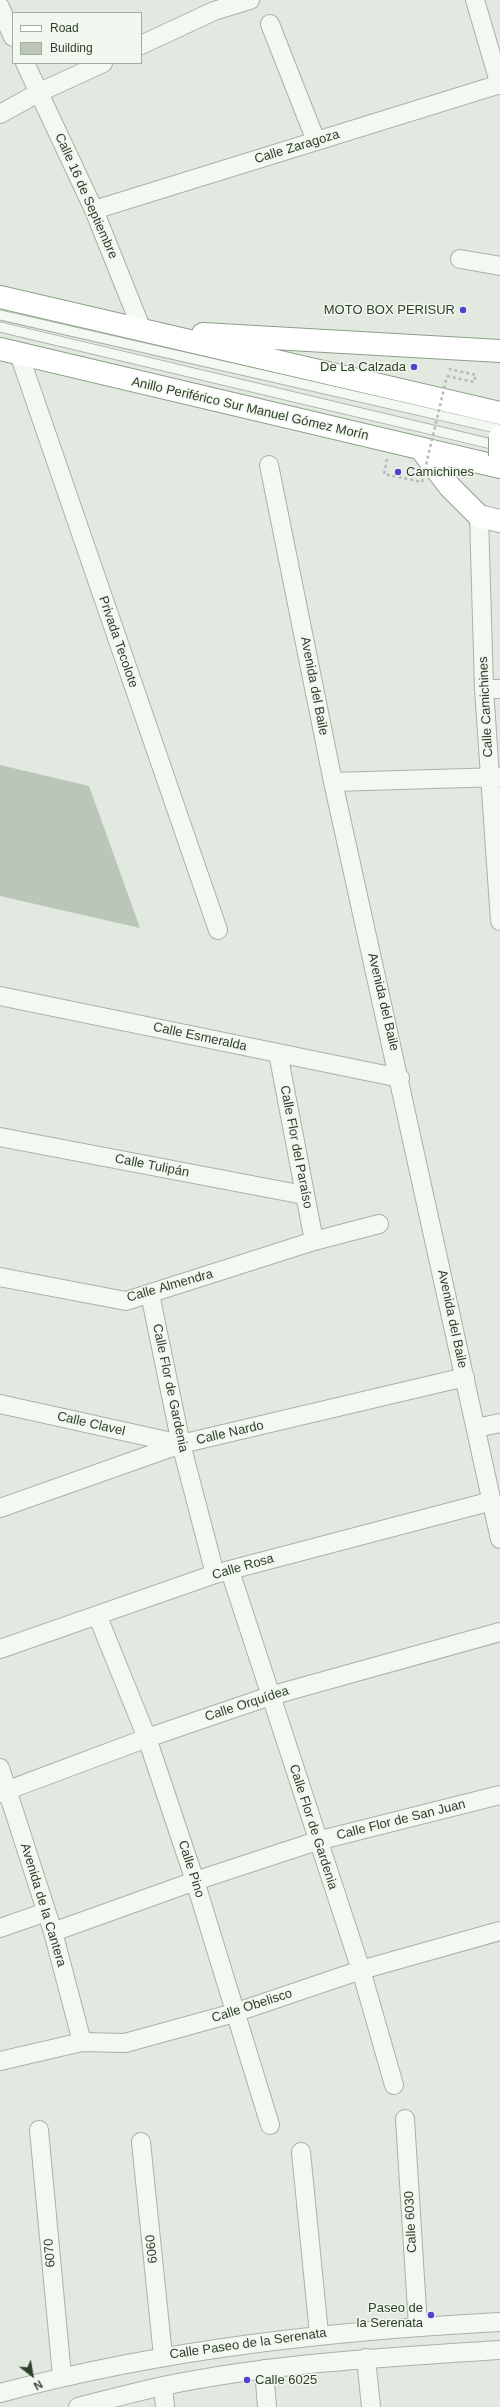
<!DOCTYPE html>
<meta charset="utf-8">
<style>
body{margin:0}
#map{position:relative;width:500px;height:2407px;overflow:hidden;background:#e2e9e1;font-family:Helvetica,sans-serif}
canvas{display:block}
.legend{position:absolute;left:12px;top:12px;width:130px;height:52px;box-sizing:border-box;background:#f2f7f0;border:1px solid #a3aea0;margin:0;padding:5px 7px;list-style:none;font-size:12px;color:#2d4129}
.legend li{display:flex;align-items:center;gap:8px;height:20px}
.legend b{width:20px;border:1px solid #a3aea0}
.north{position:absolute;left:12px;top:2355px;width:40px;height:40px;-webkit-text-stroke:3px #f2f7f0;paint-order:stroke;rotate:149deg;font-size:11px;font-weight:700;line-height:16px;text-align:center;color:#2d4129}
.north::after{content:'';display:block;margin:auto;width:14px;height:18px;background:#2d4129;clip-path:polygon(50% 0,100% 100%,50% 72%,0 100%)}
</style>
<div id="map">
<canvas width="500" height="2407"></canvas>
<ul class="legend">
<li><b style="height:5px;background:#fff"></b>Road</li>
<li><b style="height:11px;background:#bac6b8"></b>Building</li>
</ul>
<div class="north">N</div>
</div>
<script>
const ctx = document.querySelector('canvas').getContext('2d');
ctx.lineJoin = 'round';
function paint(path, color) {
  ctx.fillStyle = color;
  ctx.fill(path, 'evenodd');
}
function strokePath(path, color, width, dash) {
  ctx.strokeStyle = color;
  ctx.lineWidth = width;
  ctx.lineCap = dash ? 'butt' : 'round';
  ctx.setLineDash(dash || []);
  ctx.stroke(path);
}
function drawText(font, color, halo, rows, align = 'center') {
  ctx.font = font + ' Helvetica,sans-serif';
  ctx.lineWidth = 3;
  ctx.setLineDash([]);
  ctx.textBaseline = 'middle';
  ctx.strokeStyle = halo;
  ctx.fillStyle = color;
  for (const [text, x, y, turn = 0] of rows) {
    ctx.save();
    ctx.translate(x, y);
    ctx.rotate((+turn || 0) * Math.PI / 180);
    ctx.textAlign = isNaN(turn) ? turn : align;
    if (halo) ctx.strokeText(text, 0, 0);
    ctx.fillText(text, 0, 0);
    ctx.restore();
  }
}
paint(new Path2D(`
 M0,765L89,786L140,928L0,896Z`), '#bac6b8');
const lane = new Path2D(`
 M0,315L500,429
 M0,327L500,446`);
const street = new Path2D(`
 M475,0L500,85
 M0,7L13,37
 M270,24L316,141
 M141,45L214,11L250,0
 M25,63L94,210L142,330
 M0,114L38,93L103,63
 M94,210L500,84
 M460,259L500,266
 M19,354L218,930
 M269,465L333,782L500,1539
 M479,516L484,689L500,921
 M484,689H500
 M333,782L500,777
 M0,996L400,1078
 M278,1053L314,1241
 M0,1137L304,1195
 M0,1277L126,1301L314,1241L379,1224
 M150,1294L181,1444L215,1574
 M0,1404L181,1444
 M476,1428L500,1423
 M0,1508L181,1444L465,1377
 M230,1571L361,1970L394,2085
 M98,1617L147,1738L195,1881L270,2125
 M0,1649L215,1574L492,1501
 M0,1768L53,1932L82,2042
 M0,1793L147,1738L270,1696L500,1632
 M0,1928L46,1912
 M53,1932L195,1881L317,1841L500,1795
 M0,2061L82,2042L125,2043L234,2013L361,1970L500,1931
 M405,2119L418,2326
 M39,2130L62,2376
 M141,2142L163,2356
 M301,2152L319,2334
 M366,2358L371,2407
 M264,2369L267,2407
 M163,2386L165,2407
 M0,2393C164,2349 331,2331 500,2322
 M78,2407C106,2400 135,2392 163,2386C274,2363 387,2357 500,2350`);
const secondary = new Path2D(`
 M479,516L500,521`);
const highway = new Path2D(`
 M0,297L500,413
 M203,334L500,351
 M0,349L500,467
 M421,449L450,487L479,516`);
strokePath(lane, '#a8b3a6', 11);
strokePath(street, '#a8b3a6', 20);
strokePath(secondary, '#a8b3a6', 24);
strokePath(highway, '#8ca088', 24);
strokePath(new Path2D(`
 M447,376L474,382L476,375L449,369
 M387,459L384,474L422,482`), '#b4bdb2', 2.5, [3, 3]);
strokePath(lane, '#f4f8f3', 9);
strokePath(street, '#f4f8f3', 18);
strokePath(secondary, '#fff', 22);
strokePath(highway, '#fff', 22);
const highwayBridge = new Path2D(`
 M500,437V456`);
strokePath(highwayBridge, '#8ca088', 24, []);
strokePath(new Path2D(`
 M422,482L447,376`), '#b4bdb2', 2.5, [3, 3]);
strokePath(highwayBridge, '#fff', 22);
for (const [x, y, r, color] of [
 [463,310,4,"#4d45cf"],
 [414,367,4,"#4d45cf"],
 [398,472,4,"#4d45cf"],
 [431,2315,4,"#4d45cf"],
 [247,2380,4,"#4d45cf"]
]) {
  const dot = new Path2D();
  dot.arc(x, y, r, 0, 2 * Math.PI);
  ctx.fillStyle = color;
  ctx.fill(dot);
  strokePath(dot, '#f2f7f0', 1.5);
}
drawText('13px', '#2d4129', '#f2f7f0', [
 ["Calle Zaragoza",297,147,-17],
 ["Calle 16 de Septiembre",86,196,66],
 ["Anillo Periférico Sur Manuel Gómez Morín",250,409,13],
 ["Privada Tecolote",118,642,71],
 ["Avenida del Baile",314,686,79],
 ["Calle Camichines",486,707,-93],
 ["Avenida del Baile",383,1002,77],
 ["Calle Esmeralda",200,1037,12],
 ["Calle Flor del Paraíso",296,1147,79],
 ["Calle Tulipán",152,1166,11],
 ["Calle Almendra",170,1286,-16],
 ["Avenida del Baile",452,1319,78],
 ["Calle Flor de Gardenia",170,1388,78],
 ["Calle Clavel",91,1424,13],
 ["Calle Nardo",230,1433,-13],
 ["Calle Rosa",243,1567,-16],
 ["Calle Orquídea",247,1704,-18],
 ["Calle Flor de San Juan",401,1820,-14],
 ["Calle Flor de Gardenia",313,1827,72],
 ["Calle Pino",191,1869,72],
 ["Avenida de la Cantera",43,1905,73],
 ["Calle Obelisco",252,2006,-18],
 ["Calle 6030",411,2222,-93],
 ["6060",152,2249,-96],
 ["6070",50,2253,-95],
 ["Calle Paseo de la Serenata",248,2344,-8]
]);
drawText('13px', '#2d4129', '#f2f7f0', [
 ["MOTO BOX PERISUR",455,310],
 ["De La Calzada",406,367],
 ["Camichines",406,472,"left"],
 ["Paseo de",423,2308],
 ["la Serenata",423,2323],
 ["Calle 6025",255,2380,"left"]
], 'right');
</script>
